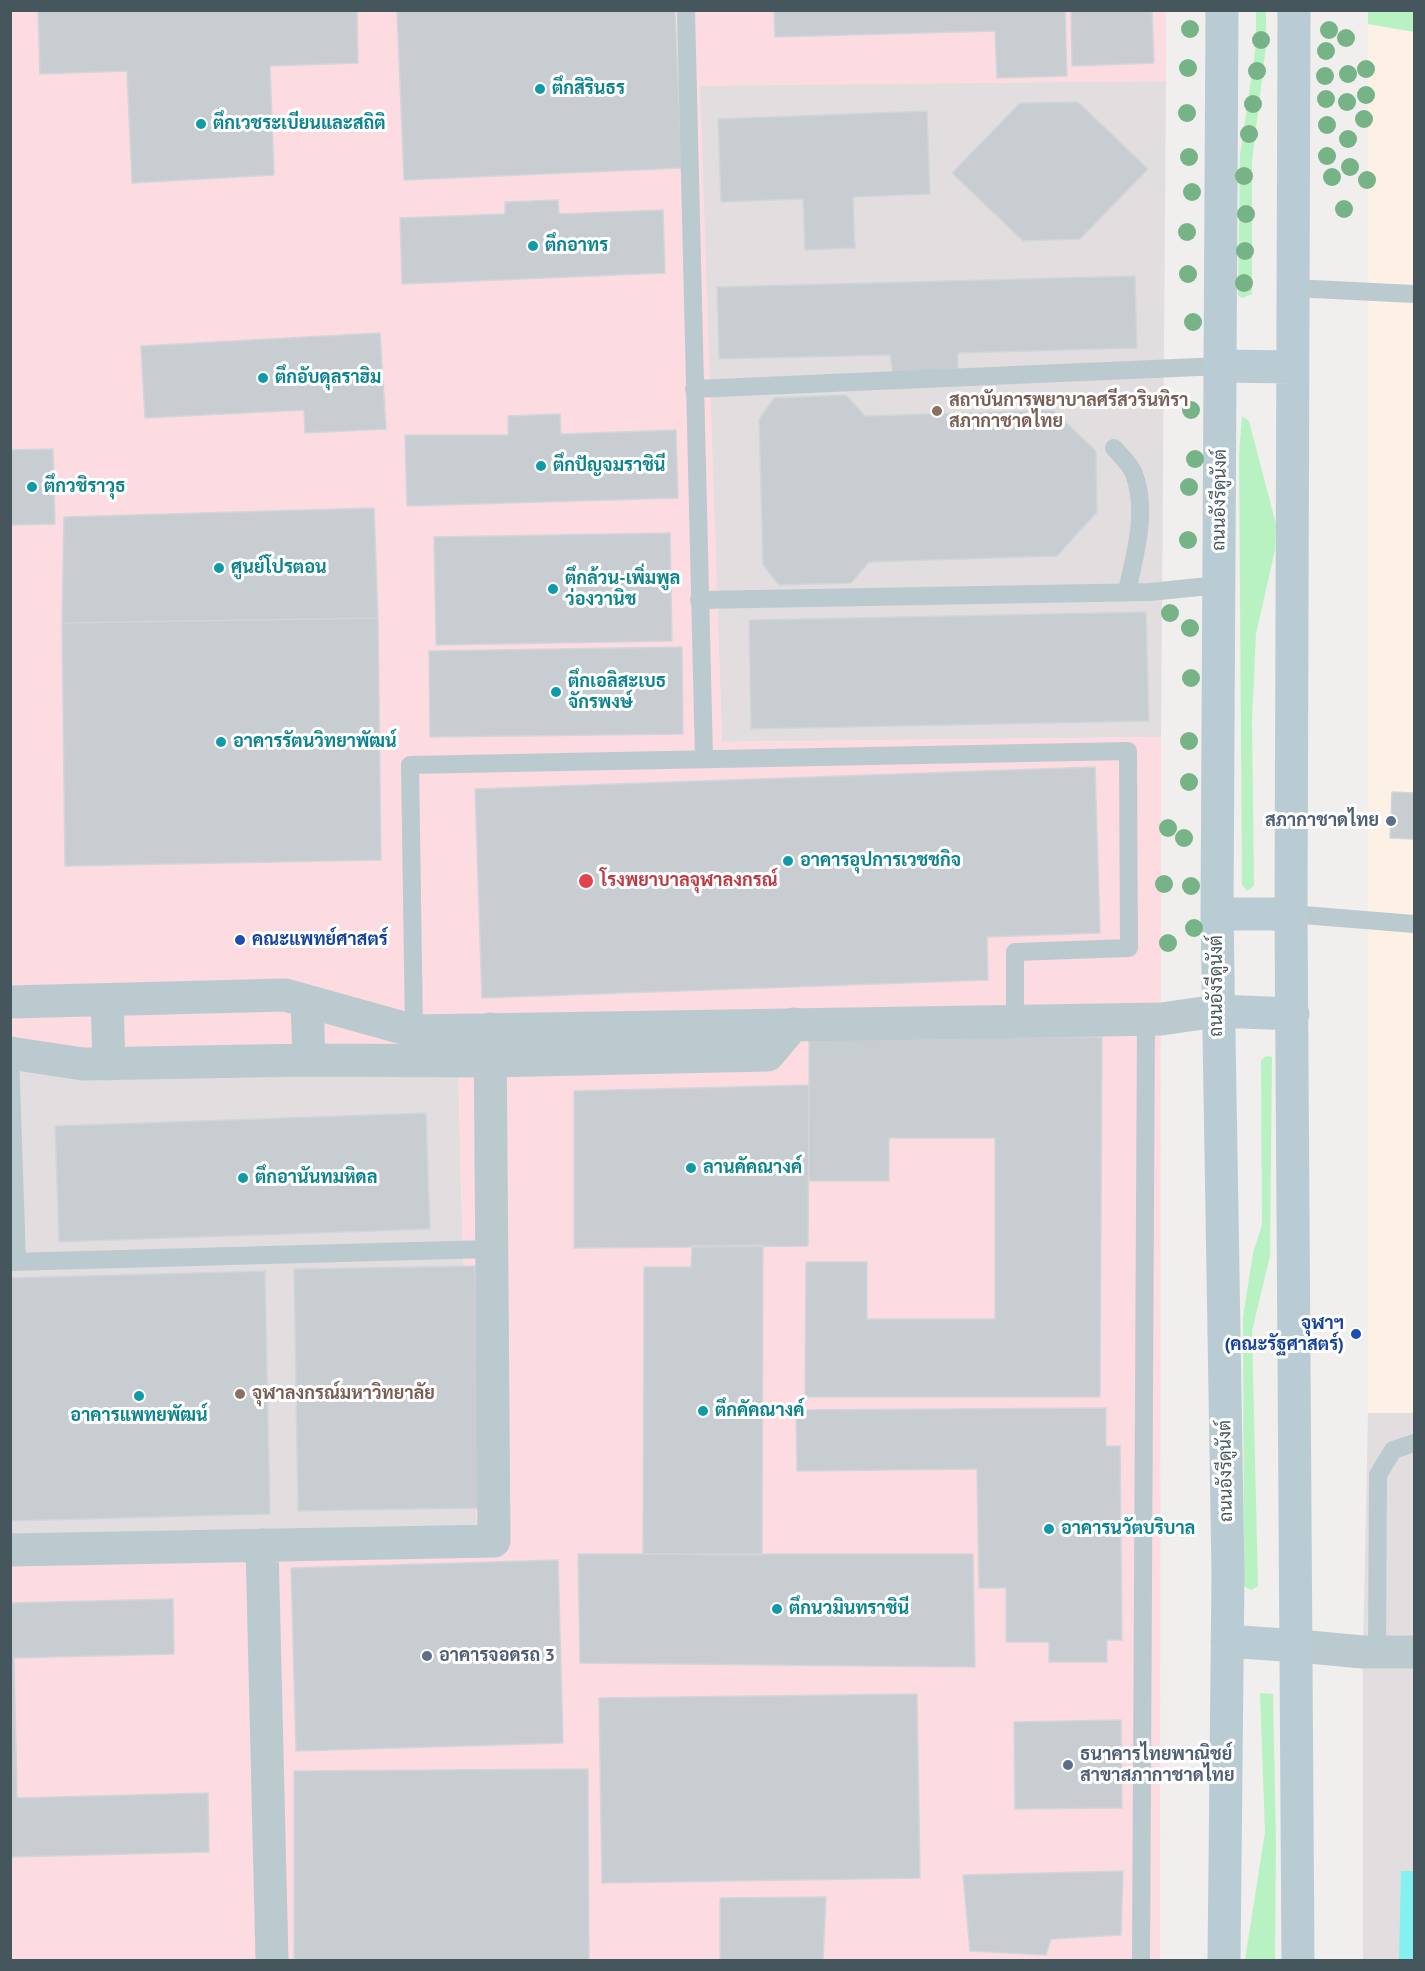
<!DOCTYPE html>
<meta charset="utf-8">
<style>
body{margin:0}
#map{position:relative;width:1425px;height:1971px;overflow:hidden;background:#f1eeee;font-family:"PT Sans",sans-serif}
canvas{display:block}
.frame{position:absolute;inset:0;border:12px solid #45575c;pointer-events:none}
</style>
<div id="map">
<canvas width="1425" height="1971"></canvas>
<div class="frame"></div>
</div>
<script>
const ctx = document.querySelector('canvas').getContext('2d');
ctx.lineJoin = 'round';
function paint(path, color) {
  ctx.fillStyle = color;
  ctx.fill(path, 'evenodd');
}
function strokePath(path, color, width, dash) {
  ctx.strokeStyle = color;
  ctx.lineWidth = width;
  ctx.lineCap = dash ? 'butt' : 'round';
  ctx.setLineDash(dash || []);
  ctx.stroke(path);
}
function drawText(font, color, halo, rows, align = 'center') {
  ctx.font = font + ' "PT Sans",Sarabun,sans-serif';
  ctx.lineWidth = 6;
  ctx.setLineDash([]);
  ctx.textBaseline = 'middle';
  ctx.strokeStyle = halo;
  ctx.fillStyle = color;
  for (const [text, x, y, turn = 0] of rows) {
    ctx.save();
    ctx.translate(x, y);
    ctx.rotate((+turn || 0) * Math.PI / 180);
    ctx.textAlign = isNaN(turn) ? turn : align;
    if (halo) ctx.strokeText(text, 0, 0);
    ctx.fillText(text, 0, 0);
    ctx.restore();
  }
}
paint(new Path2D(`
 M1414,10V1413H1368V11Z`), '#fdf1e5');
paint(new Path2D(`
 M1166,81L1161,737L722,742L699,85Z
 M458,1057L463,1261L477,1526L11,1540L10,1065Z
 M1368,1413H1414V1960H1363V1652Z`), '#e2dee0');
paint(new Path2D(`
 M11,11H1166V81L700,86L722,742L1161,737L1160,1960H11L10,1540L477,1526L463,1261L458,1058L11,1065Z`), '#fcdce0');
paint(new Path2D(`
 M1256,11H1266V46L1252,161V294L1242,298L1238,295L1240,155L1256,45Z
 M1368,11H1414V32L1368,24Z
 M1242,416L1249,421L1276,524L1275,550L1256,634L1252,720L1254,886L1247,891L1242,885L1239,455Z
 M1266,1056L1272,1057L1270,1256L1252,1331L1258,1586L1251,1590L1244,1586L1243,1317L1253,1253L1262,1225L1261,1060Z
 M1260,1693L1273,1694L1276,1843L1275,1960H1245L1265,1832Z`), '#b9f2c2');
paint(new Path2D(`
 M1401,1871H1414V1960H1399Z`), '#83f1ef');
const building = new Path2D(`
 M38,10H357L358,63L270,66L274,175L132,183L127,71L40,74Z
 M397,10H675L682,168L404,180Z
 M774,10H1065L1067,76L997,78L995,31L775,37Z
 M1071,10H1152L1154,63L1072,66Z
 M1078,102L1148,169L1080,239L1023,241L952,173L1020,103Z
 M927,111L930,194L853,197L855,248L805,250L803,199L721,202L718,119Z
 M558,200L559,214L663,210L665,273L402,284L400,218L505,214V202Z
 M1135,276L1137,348L958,353V374L893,375L890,355L719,359L717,287Z
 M380,333L386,429L305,433L304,410L145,418L141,346Z
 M846,395L865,416L1053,410L1096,451L1097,512L1057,556L869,562L851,583L779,585L763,565L759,419L774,398Z
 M560,414L561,434L676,430L678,498L407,506L405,435H508V416Z
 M53,449L55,524L10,525V450Z
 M374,508L378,618L62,623L64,517Z
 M670,533L672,641L436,645L434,537Z
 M1146,612L1149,721L751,729L749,620Z
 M378,618L381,860L65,866L62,623Z
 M682,647L683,734L430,737L429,651Z
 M1095,767L1100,933L987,937L988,980L482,998L475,789Z
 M1392,792L1414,793V839L1390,838Z
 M809,1037H1102L1100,1397H805L806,1262H867V1319H995V1138H889V1181H809Z
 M809,1085L808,1246L574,1248V1091Z
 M426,1113L430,1229L59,1242L55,1126Z
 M763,1245L762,1555L643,1554L644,1267H691L692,1246Z
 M475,1266L479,1508L298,1511L294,1269Z
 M265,1271L270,1514L10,1521V1278Z
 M1106,1408V1446H1120L1122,1640H1107V1662H1049V1642H1006V1588H979L977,1469L797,1471L796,1410Z
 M578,1554H973L975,1667L580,1663Z
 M558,1560L563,1743L296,1751L291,1568Z
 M173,1599L174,1654L14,1658L17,1798L208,1793L209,1852L10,1857V1603Z
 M917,1694L920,1878L602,1883L599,1698Z
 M1121,1720L1122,1808L1015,1809L1014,1722Z
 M588,1769L589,1960H294V1771Z
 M1123,1871L1121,1935L1051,1939L1046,1955L970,1951L963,1875Z
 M826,1897L823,1960H720V1898Z`);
paint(building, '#c7cdd1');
strokePath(building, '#d1d6da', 1.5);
strokePath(new Path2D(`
 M686,10L704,758
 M1293,288L1414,294
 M694,389L1221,366
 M1114,448C1120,455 1131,465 1134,474C1148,511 1135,555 1127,591
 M699,600L1150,592L1219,585
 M1291,914L1414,924
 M414,1031L410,765L1128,751L1129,948L1015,952V1021
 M10,1054L17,1261
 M10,1262L489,1249
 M1377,1652L1378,1475L1393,1450L1414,1443
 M1141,1960L1146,1019`), '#bbcace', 18);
strokePath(new Path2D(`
 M107,1000L109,1064
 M307,1001L309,1060
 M10,1002L285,995L414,1031L1161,1019L1217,1011
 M10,1053L83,1064L309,1060L488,1061L768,1055L794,1024
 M262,1545L272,1960
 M10,1550L494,1541L490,1029
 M1298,1646L1363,1652H1414`), '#bbcace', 33);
strokePath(new Path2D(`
 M1222,10L1217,914L1228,1573L1224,1960
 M1294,10L1291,914L1298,1960
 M1221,366L1292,367
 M1217,914H1291
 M1217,1011L1293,1014
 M1227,1641L1298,1646`), '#baccd3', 33);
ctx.fillStyle = '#76b386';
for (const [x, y] of [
 [1190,29],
 [1329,30],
 [1346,38],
 [1261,40],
 [1326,51],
 [1188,68],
 [1366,69],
 [1257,71],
 [1348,74],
 [1325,76],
 [1366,95],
 [1326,99],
 [1347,102],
 [1253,104],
 [1187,113],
 [1364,119],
 [1327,125],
 [1249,134],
 [1348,139],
 [1327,156],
 [1189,157],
 [1350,167],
 [1244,176],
 [1332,177],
 [1367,180],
 [1192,192],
 [1344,209],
 [1246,214],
 [1187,232],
 [1245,251],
 [1188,274],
 [1244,283],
 [1193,322],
 [1191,410],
 [1195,459],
 [1189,487],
 [1188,540],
 [1170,613],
 [1190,628],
 [1191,678],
 [1189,741],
 [1189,782],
 [1168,828],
 [1184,838],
 [1164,884],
 [1191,886],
 [1194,928],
 [1168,943]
]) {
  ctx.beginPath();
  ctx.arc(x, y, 9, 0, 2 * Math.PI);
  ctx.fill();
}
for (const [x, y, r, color] of [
 [540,89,6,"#0f9aa8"],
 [201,124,6,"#0f9aa8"],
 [533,246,6,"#0f9aa8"],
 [263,378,6,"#0f9aa8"],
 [937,411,6,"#8d6e63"],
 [541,466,6,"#0f9aa8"],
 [32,487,6,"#0f9aa8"],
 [219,568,6,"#0f9aa8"],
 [553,589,6,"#0f9aa8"],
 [556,692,6,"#0f9aa8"],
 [221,742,6,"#0f9aa8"],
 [1391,821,6,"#5c6f8a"],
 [788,861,6,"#0f9aa8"],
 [586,881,8,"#e0444e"],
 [240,940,6,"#1a4fb4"],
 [691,1168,6,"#0f9aa8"],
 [243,1178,6,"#0f9aa8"],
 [1356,1334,6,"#1a4fb4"],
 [240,1394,6,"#8d6e63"],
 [139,1396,6,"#0f9aa8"],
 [703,1411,6,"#0f9aa8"],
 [1049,1529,6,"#0f9aa8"],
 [777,1609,6,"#0f9aa8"],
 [427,1656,6,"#5c6f8a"],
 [1068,1765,6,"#5c6f8a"]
]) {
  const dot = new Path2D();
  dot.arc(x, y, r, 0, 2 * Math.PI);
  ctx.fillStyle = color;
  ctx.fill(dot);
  strokePath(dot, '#fff', 2);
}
drawText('bold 18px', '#0d838f', '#fff', [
 ["ตึกสิรินธร",552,89],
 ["ตึกเวชระเบียนและสถิติ",213,124],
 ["ตึกอาทร",545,246],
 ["ตึกอับดุลราฮิม",275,378],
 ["ตึกปัญจมราชินี",553,466],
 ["ตึกวชิราวุธ",44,487],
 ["ศูนย์โปรตอน",231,568],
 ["ตึกล้วน-เพิ่มพูล",565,579],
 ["ว่องวานิช",565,600],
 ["ตึกเอลิสะเบธ",568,682],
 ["จักรพงษ์",568,703],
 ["อาคารรัตนวิทยาพัฒน์",233,742],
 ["อาคารอุปการเวชชกิจ",800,861],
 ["ลานคัคณางค์",703,1168],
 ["ตึกอานันทมหิดล",255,1178],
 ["ตึกคัคณางค์",715,1411],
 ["อาคารแพทยพัฒน์",139,1416,"center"],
 ["อาคารนวัตบริบาล",1061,1529],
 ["ตึกนวมินทราชินี",789,1609]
], 'left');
drawText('bold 18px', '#785e54', '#fff', [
 ["สถาบันการพยาบาลศรีสวรินทิรา",949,401],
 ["สภากาชาดไทย",949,422],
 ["จุฬาลงกรณ์มหาวิทยาลัย",252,1394]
], 'left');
drawText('18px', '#45575c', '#fff', [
 ["ถนนอังรีดูนังต์",1220,500,-89],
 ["ถนนอังรีดูนังต์",1217,986,-90],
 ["ถนนอังรีดูนังต์",1226,1471,-91]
]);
drawText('bold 18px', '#4e5e75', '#fff', [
 ["สภากาชาดไทย",1379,821,"right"],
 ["อาคารจอดรถ 3",439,1656],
 ["ธนาคารไทยพาณิชย์",1080,1755],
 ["สาขาสภากาชาดไทย",1080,1776]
], 'left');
drawText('bold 18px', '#be3a42', '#fff', [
 ["โรงพยาบาลจุฬาลงกรณ์",600,881]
], 'left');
drawText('bold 18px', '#164399', '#fff', [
 ["คณะแพทย์ศาสตร์",252,940],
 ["จุฬาฯ",1344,1324,"right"],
 ["(คณะรัฐศาสตร์)",1344,1345,"right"]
], 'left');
</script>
